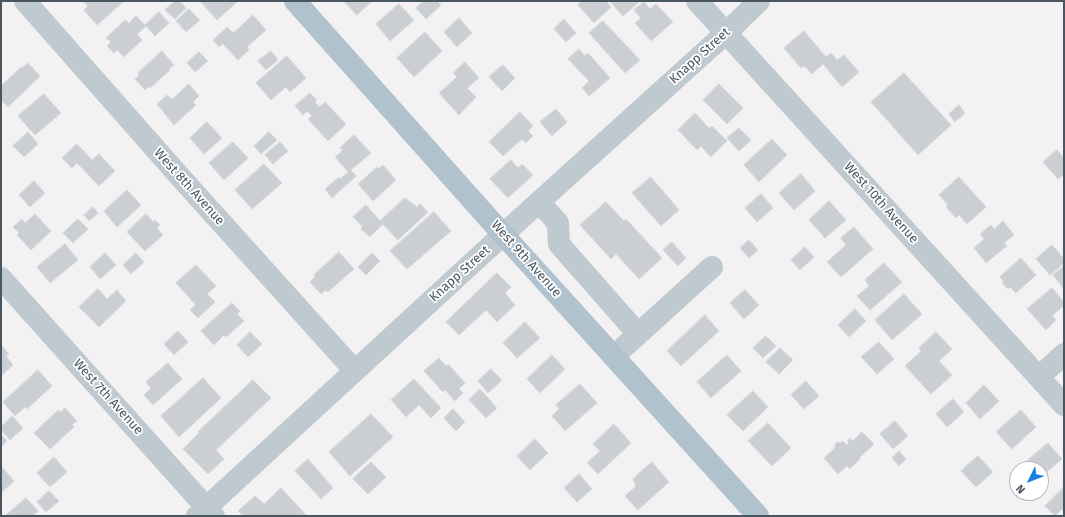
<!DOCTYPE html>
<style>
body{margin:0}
#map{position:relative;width:1065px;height:517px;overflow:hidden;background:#f3f1f1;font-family:"Fira Sans",sans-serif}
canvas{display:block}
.frame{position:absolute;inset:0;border:2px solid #49565f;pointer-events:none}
.north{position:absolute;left:1009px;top:461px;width:40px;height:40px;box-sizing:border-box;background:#fff;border:1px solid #b6bbbf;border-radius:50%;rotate:227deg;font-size:11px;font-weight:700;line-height:16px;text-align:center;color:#49565f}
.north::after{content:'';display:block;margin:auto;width:14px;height:18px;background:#1b80e4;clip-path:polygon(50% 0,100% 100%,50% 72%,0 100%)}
</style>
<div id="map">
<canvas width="1065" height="517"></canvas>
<div class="frame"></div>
<div class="north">N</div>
</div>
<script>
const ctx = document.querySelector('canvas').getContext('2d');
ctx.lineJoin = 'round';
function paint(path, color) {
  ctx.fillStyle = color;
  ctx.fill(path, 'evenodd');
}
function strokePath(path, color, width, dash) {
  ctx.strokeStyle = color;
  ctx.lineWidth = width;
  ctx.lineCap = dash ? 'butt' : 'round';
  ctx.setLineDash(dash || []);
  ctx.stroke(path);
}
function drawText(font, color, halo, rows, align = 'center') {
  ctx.font = font + ' "Fira Sans",sans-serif';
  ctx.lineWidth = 3.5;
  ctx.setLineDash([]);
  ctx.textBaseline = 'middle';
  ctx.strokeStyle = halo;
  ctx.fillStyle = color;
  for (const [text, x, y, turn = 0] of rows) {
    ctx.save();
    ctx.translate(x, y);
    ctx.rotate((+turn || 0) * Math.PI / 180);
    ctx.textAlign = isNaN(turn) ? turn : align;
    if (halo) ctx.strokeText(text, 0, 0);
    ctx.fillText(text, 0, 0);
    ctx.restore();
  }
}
const building = new Path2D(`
 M83,1H124L97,25L84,10L88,6Z
 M175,1H180L186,8L175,19L165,10Z
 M202,1H236L237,2L217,20L201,2Z
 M344,1H372L357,15Z
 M424,1H437L441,5L426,19L416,8Z
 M582,1H606L611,7L594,23L578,5Z
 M610,1H638L639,2L623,16Z
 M644,2L650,9L656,4L673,22L651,41L635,23L641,18L634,10Z
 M399,4L414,20L390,41L376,24Z
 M189,9L200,20L186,32L176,21Z
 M159,12L169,23L155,36L145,25Z
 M253,15L266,30L247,47L249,50L238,60L223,44L219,47L213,40L227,27L233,33Z
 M136,16L146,26L137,34L142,40L124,57L117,50L114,53L107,46L111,42L106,38L125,20L129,23Z
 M459,18L472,33L457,47L444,32Z
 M564,19L576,33L566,42L554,29Z
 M603,21L640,60L625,73L589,33Z
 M804,31L826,57L831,53L837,60L844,55L859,72L842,87L823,64L812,74L804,66L801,68L784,48Z
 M425,32L442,51L414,77L397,58Z
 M579,49L585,56L588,53L610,78L589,96L582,88L589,81L568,59Z
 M162,51L174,65L169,69L170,70L150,88L148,87L145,90L135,79L139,75L138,73Z
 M271,51L278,60L266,70L258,61Z
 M199,52L208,61L195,72L187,63Z
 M287,56L306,78L290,92L286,87L271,100L256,83Z
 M465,62L479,78L467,88L476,97L459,115L439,93L457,77L453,73Z
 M28,63L40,76L8,107L1,100V86L21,67L22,68Z
 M503,65L515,78L502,91L489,77Z
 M904,73L951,125L918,155L871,102Z
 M189,84L199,96L193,102L196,105L174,125L157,104L167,95L172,99Z
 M719,84L743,108L727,124L703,100Z
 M310,93L317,100L315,102L319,107L325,102L346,124L328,141L308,119L312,116L307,111L303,115L295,106Z
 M44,94L61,113L35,135L18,116Z
 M959,105L965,113L955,122L949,114Z
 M556,109L567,122L552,136L540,122Z
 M520,112L533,126L528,131L533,136L526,143L522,139L503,156L489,142Z
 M695,113L709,128L712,126L727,141L711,157L701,146L697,150L678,130Z
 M207,122L222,138L204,154L190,138Z
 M739,128L751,140L739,151L727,138Z
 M28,132L38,144L24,157L13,146Z
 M269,132L277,140L261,154L254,146Z
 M354,135L371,153L351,170L356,176L332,198L325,189L339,177L340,179L348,172L335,157L343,150L340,148Z
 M772,139L787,155L759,182L744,165Z
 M233,142L248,158L224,180L209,163Z
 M280,142L288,151L273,164L265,155Z
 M77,144L92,160L99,154L115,171L99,186L77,163L72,168L62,158Z
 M1057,150L1064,158V174L1058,179L1043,162Z
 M511,160L518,168L522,164L533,175L508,198L490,179Z
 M264,164L282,183L252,209L235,190Z
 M383,165L396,180L373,201L358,184L377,167L378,169Z
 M801,174L815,191L794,210L779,193Z
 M651,177L679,210L661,226L632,193Z
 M959,177L986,207L967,224L959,215L956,218L946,207L948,205L939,195Z
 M34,181L45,193L30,207L19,195Z
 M127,190L141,205L117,227L104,211Z
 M761,194L773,208L757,222L745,208Z
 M405,198L417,207L420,204L428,212L398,240L380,221Z
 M829,201L846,220L825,238L809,220Z
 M606,202L624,221L626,219L662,258L639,279L616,254L611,259L580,225Z
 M366,205L374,214L362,226L353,217Z
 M93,207L98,213L89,221L84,215Z
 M434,212L451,231L407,269L390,251Z
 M35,214L51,231L31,250L17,235L19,233L13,227L22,219L25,223Z
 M146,214L153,222L155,220L160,225L157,228L163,235L145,251L127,232Z
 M374,214L383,224L370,237L361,229L362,226Z
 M78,219L88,229L73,243L63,233Z
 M1003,221L1014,235L1004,243L1007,246L986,263L974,248L984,239L980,234L991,225L994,229Z
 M854,227L873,249L841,277L827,262L846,245L841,238Z
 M749,240L758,250L749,258L740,248Z
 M672,242L686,258L678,266L663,250Z
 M65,244L78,260L50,283L37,267Z
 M1052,245L1064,259V263L1050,275L1036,259Z
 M805,247L814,257L800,270L791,260Z
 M339,252L354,269L328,292L326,290L321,294L310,282L316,276L314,275Z
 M105,253L116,265L100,279L90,267Z
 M136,253L144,262L131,274L123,265Z
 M372,253L380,261L366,275L358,267Z
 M1021,258L1036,275L1016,293L1010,287L1008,289L1002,283L1004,282L1000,277Z
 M884,263L902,282L870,310L857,296L869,286L865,280Z
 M196,265L216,286L207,294L215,302L198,318L190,310L196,304H195L176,283Z
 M1064,266V286L1063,288L1053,275Z
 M497,273L511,287L505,293L515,305L497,322L486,310L459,335L446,322Z
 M1052,288L1064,302V305L1052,316L1056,320L1046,330L1027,309Z
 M98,289L107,299L117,290L126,301L99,327L79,307Z
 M745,290L759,305L744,319L730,303Z
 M904,294L922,314L892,340L875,320Z
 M232,303L240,311L237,314L244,321L226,337L224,335L214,345L201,331Z
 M855,309L866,321L849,337L838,325Z
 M705,315L719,331L681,366L667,351Z
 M525,322L540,338L517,358L503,343Z
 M178,331L188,342L174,355L164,344Z
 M250,332L262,344L248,357L237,345Z
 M936,332L952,349L939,361L952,375L931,394L905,366L921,351L919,348Z
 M766,336L776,346L763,358L753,348Z
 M879,342L894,359L877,374L861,357Z
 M1,345L9,354L6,356L13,365L1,376Z
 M780,348L793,360L779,374L766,362Z
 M552,355L565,369L540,393L527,379Z
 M727,355L741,371L711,398L697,382Z
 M439,358L446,366L448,364L465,383L459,389L463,393L455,401L445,390L443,392L424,371Z
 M168,363L182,379L153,405L144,395L151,388L146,382Z
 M491,369L502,380L488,393L478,381Z
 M38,370L52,386L27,409L25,407L15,416L3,402Z
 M203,378L221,398L179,437L161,416Z
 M414,379L441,408L431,418L419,405L406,417L391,400Z
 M253,380L271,398L216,450L224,459L208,474L183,449L199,433L198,432Z
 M806,381L819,396L804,409L791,395Z
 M580,384L597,403L565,431L552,416L559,409L556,405Z
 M984,385L999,401L980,419L966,403Z
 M480,389L497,408L486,418L469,400Z
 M753,391L768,407L743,431L727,415Z
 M953,399L964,412L947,427L936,414Z
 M65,408L77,421L72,425L74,427L50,449L34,433L58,410L61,412Z
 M453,409L465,422L456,431L444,418Z
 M1021,410L1036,427L1012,449L996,432Z
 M371,414L393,437L350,476L329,452Z
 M12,416L23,428L10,440L1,430V427Z
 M895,421L908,436L893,449L880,434Z
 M768,423L791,448L772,466L748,441Z
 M614,424L631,443L598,474L587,463L600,451L593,444Z
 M862,432L874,444L859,458L860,459L850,469L847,466L838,474L824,458L835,448V444L837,442L840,443L843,441L847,445L849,443L847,441L850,438L852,441Z
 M1,435L7,441L1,447Z
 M535,439L548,453L530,470L517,456Z
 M1048,443L1062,459L1042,476L1045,480L1041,484V469H1022L1020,467Z
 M899,451L906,459L899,466L892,458Z
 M978,456L993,472L976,487L961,471Z
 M54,457L67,472L50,487L37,473Z
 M308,459L333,488L321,499L295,471Z
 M371,462L386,477L368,494L353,479Z
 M652,462L669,482L638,510L625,496L636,486L633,479Z
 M1,466L14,481L1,493Z
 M579,474L592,489L577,502L564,488Z
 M1064,487V511L1062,509L1055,516L1045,506Z
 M281,488L307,516H243L238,511L255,496L264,504Z
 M49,491L59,501L46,512L37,502Z
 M26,498L38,511L34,515L35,516H5Z`);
paint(building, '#cbcfd3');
strokePath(building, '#d5d8dc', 1);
strokePath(new Path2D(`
 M25,1L182,179L355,371
 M697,1L1064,405
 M539,202L558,223L559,244L638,334
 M1,278L214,516
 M614,356L712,267
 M1039,377L1064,354
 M197,516L519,220L726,33L759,1`), '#bfc9d0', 22);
strokePath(new Path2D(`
 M295,1L490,220L758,516`), '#b1c2cf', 22);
drawText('13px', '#49565f', '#fff', [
 ["Knapp Street",700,56,-42],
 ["West 8th Avenue",189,187,48],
 ["West 10th Avenue",881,203,48],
 ["West 9th Avenue",526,259,48],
 ["Knapp Street",460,274,-42],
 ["West 7th Avenue",108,397,48]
]);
</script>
